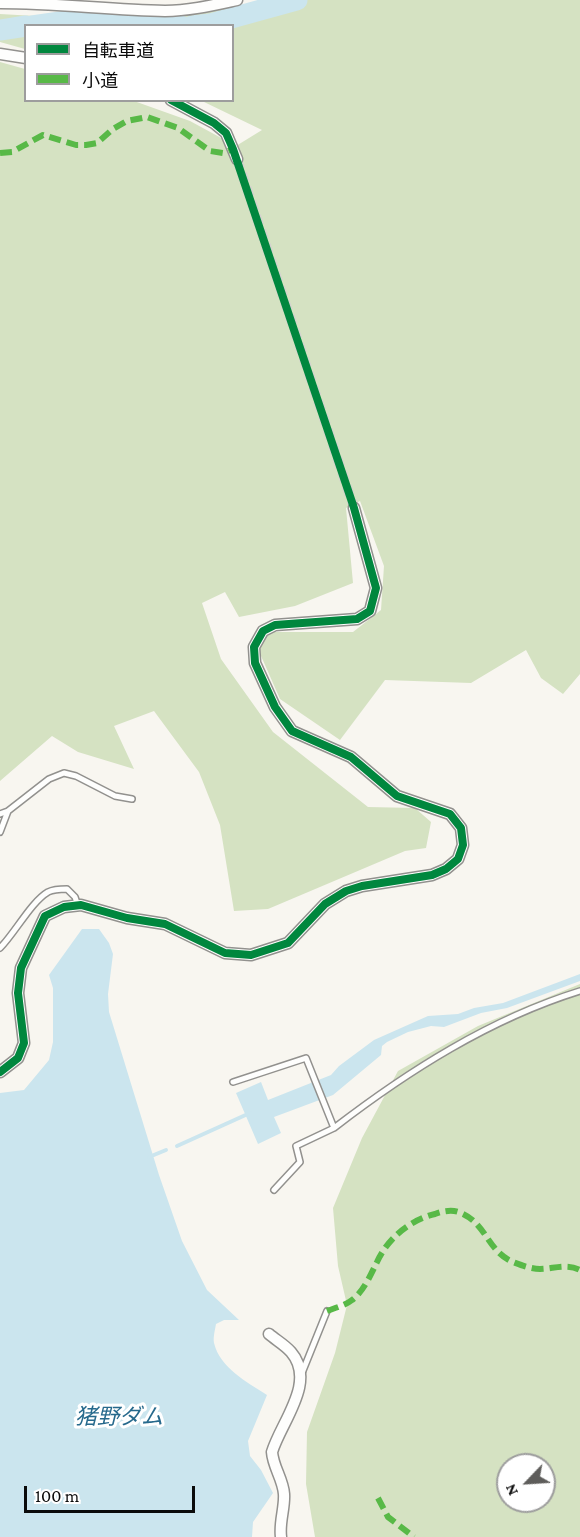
<!DOCTYPE html>
<meta charset="utf-8">
<style>
body{margin:0}
#map{position:relative;width:580px;height:1537px;overflow:hidden;background:#f8f6f0;font-family:"Crimson Pro","Noto Sans JP",serif}
canvas{display:block}
.legend{position:absolute;left:24px;top:24px;width:210px;height:78px;box-sizing:border-box;background:#fff;border:2px solid #9d9d9d;margin:0;padding:8px 10px;list-style:none;font-size:18px;color:#0b0b0b}
.legend li{display:flex;align-items:center;gap:12px;height:30px}
.legend b{width:30px;border:2px solid #9d9d9d}
.north{position:absolute;left:496px;top:1453px;width:60px;height:60px;box-sizing:border-box;background:#fff;border:2px solid #9d9d9d;border-radius:50%;rotate:245deg;font-size:16px;font-weight:700;line-height:24px;text-align:center;color:#0b0b0b}
.north::after{content:'';display:block;margin:auto;width:21px;height:27px;background:#5e5d5b;clip-path:polygon(50% 0,100% 100%,50% 72%,0 100%)}
.scale{position:absolute;left:24px;top:1486px;width:171px;height:27px;box-sizing:border-box;border:3px solid #0b0b0b;border-top:0;padding-left:8px;font-size:18px;line-height:21px;white-space:nowrap;color:#0b0b0b;-webkit-text-stroke:4px #fff;paint-order:stroke}
</style>
<div id="map">
<canvas width="580" height="1537"></canvas>
<ul class="legend">
<li><b style="height:8px;background:#00873e"></b>自転車道</li>
<li><b style="height:8px;background:#58b947"></b>小道</li>
</ul>
<div class="north">N</div>
<div class="scale">100 m</div>
</div>
<script>
const ctx = document.querySelector('canvas').getContext('2d');
ctx.lineJoin = 'round';
function paint(path, color) {
  ctx.fillStyle = color;
  ctx.fill(path, 'evenodd');
}
function strokePath(path, color, width, dash) {
  ctx.strokeStyle = color;
  ctx.lineWidth = width;
  ctx.lineCap = dash ? 'butt' : 'round';
  ctx.setLineDash(dash || []);
  ctx.stroke(path);
}
function drawText(font, color, halo, rows, align = 'center') {
  ctx.font = font + ' "Crimson Pro","Noto Sans JP",serif';
  ctx.lineWidth = 6;
  ctx.setLineDash([]);
  ctx.textBaseline = 'middle';
  ctx.strokeStyle = halo;
  ctx.fillStyle = color;
  for (const [text, x, y, turn = 0] of rows) {
    ctx.save();
    ctx.translate(x, y);
    ctx.rotate((+turn || 0) * Math.PI / 180);
    ctx.textAlign = isNaN(turn) ? turn : align;
    if (halo) ctx.strokeText(text, 0, 0);
    ctx.fillText(text, 0, 0);
    ctx.restore();
  }
}
paint(new Path2D(`
 M307,0H580V674L563,694L541,678L526,650L471,683L385,680L340,740L280,699L254,640L270,632H353L381,610L384,566L360,501L346,508L353,583L295,606L239,617L225,592L202,603L221,659L273,732L368,807L415,808L431,822L426,848L405,851L268,909L234,911L220,825L199,772L154,711L114,726L134,769L78,752L52,736L0,781V62L25,69L26,100L134,101L190,121L236,146L262,130L202,101L232,100V26H26L25,49L0,42V14L106,20Z
 M580,984V1537H315L306,1484L307,1432L335,1353L347,1305L338,1266L333,1208L362,1138L398,1071L478,1026ZM508,1465H544V1501H508Z`), '#d5e2c2');
paint(new Path2D(`
 M82,929H99L109,943L113,954L108,994L109,1012L159,1175L182,1241L207,1290L239,1320H224L216,1324C215,1330 213,1337 214,1343C220,1368 247,1382 267,1395L248,1441L250,1456L261,1470L273,1493L253,1522L252,1537H0V1093L24,1090L49,1060L53,1042V988L49,975Z
 M580,974V981L507,1008L481,1013L444,1027L431,1026L408,1032L387,1042L382,1046L381,1055L333,1095L274,1117L281,1133L258,1144L236,1093L261,1082L268,1100L331,1075L339,1066L374,1040L428,1016L458,1014L474,1008L503,1003Z`), '#cbe5ee');
strokePath(new Path2D(`
 M177,1146L250,1113
 M149,1157L166,1150`), '#cbe5ee', 4);
strokePath(new Path2D(`
 M32,26L74,20L181,26
 M192,26L210,24L297,0
 M0,30L26,26`), '#cbe5ee', 21);
strokePath(new Path2D(`
 M237,159L354,508`), '#d4d3ce', 10, [10, 5]);
const lane = new Path2D(`
 M8,811L49,779L64,773L76,776L115,796L132,799
 M0,814L8,811L0,832
 M0,948C15,933 31,902 48,892C54,889 61,889 67,889L75,897L78,906
 M233,1082L306,1058L334,1128C408,1071 490,1019 580,991
 M274,1190L300,1162L296,1146L334,1128
 M302,1373L327,1311`);
const street = new Path2D(`
 M0,3C55,3 110,10 165,11C189,11 214,5 237,0
 M0,54L26,58
 M171,100L214,123L226,133L237,159
 M0,1072L18,1058L24,1043L18,993L21,968L45,916L64,907L81,905L127,918L165,924L225,953L251,955L288,943L325,904L346,891L362,886L432,875L446,869L458,859L463,845L461,828L450,814L397,796L351,757L292,731L275,707L255,663L254,647L263,631L275,625L357,619L370,611L376,588L354,508
 M269,1334C276,1340 285,1345 291,1352C317,1382 281,1422 272,1452C273,1467 283,1479 284,1494C285,1508 279,1522 281,1537`);
strokePath(lane, '#92918e', 8);
strokePath(street, '#92918e', 13);
strokePath(lane, '#fefefd', 5);
strokePath(street, '#fefefd', 10);
strokePath(new Path2D(`
 M0,153L12,152L43,135L76,145H86L97,143L113,129L127,121L147,117L178,128L210,151L223,153L233,149
 M327,1311C335,1308 346,1305 352,1300C364,1291 371,1274 377,1262C388,1238 410,1220 435,1214C443,1211 453,1209 461,1213C487,1224 487,1251 513,1262C521,1265 531,1269 540,1269C553,1269 567,1263 580,1270
 M378,1498L388,1517L414,1537`), '#58b947', 6, [12, 6]);
strokePath(new Path2D(`
 M0,1072L18,1058L24,1043L18,993L21,968L45,916L64,907L81,905L127,918L165,924L225,953L251,955L288,943L325,904L346,891L362,886L432,875L446,869L458,859L463,845L461,828L450,814L397,796L351,757L292,731L275,707L255,663L254,647L263,631L275,625L357,619L370,611L376,588L354,508L233,149L226,133L214,123L171,100`), '#00873e', 8);
drawText('italic 22px', '#26698c', '#fff', [
 ["猪野ダム",119,1417]
]);
</script>
